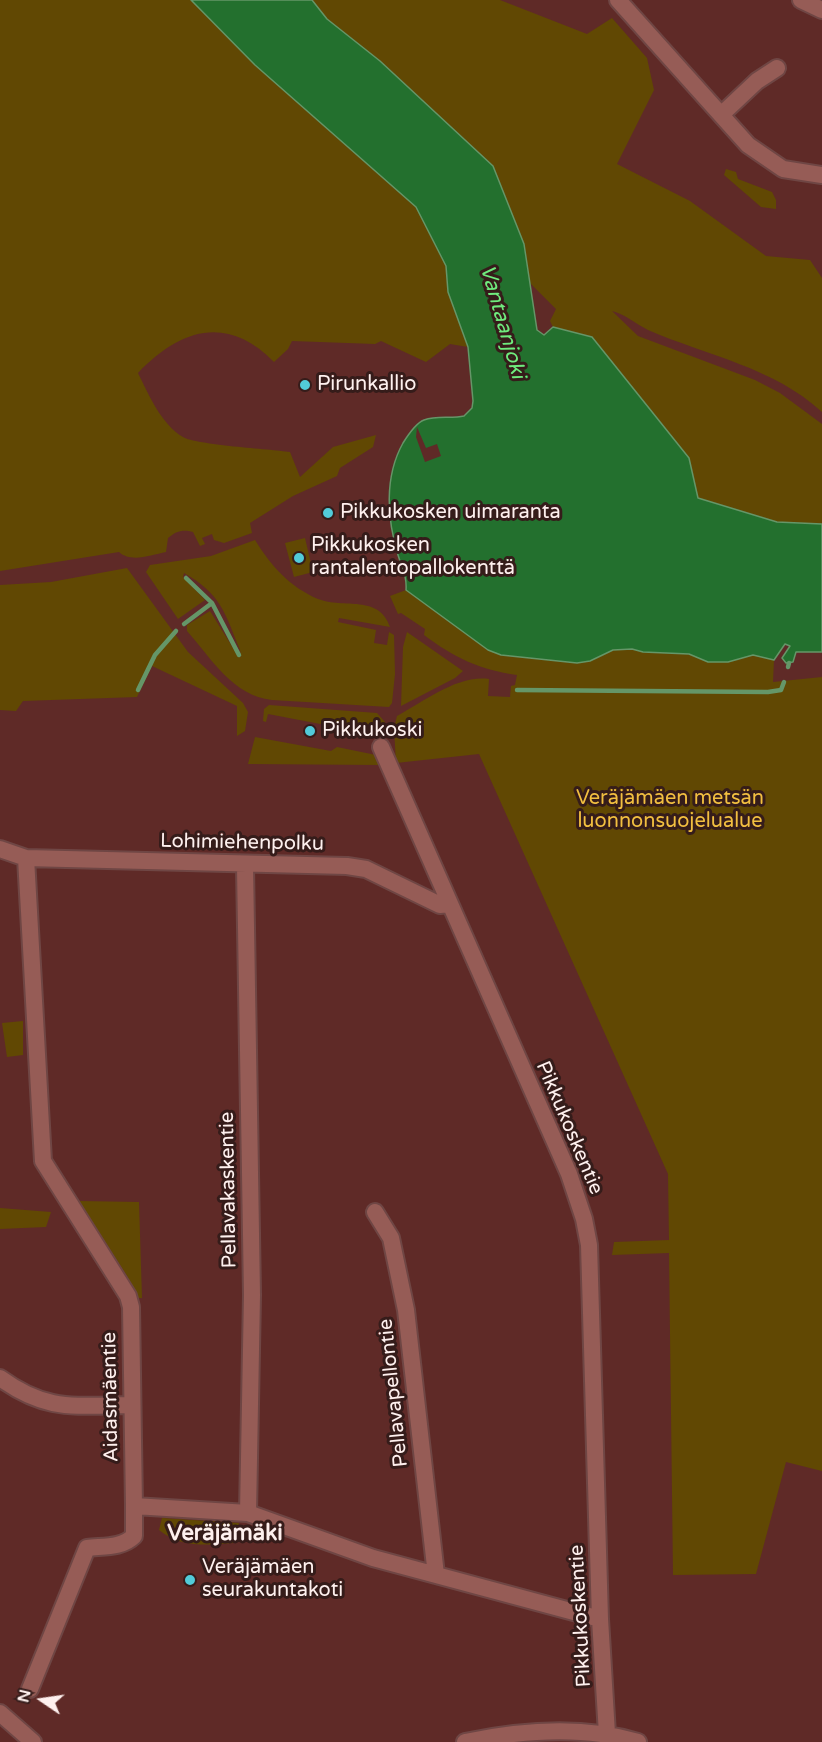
<!DOCTYPE html>
<meta charset="utf-8">
<style>
body{margin:0}
#map{position:relative;width:822px;height:1742px;overflow:hidden;background:#5f2a27;font-family:"Varela Round",sans-serif}
canvas{display:block}
.north{position:absolute;left:12px;top:1670px;width:60px;height:60px;-webkit-text-stroke:4px #351c1a;paint-order:stroke;rotate:283deg;font-size:16px;font-weight:700;line-height:24px;text-align:center;color:#fef0ee}
.north::after{content:'';display:block;margin:auto;width:21px;height:27px;background:#fef0ee;clip-path:polygon(50% 0,100% 100%,50% 72%,0 100%)}
</style>
<div id="map">
<canvas width="822" height="1742"></canvas>
<div class="north">N</div>
</div>
<script>
const ctx = document.querySelector('canvas').getContext('2d');
ctx.lineJoin = 'round';
function paint(path, color) {
  ctx.fillStyle = color;
  ctx.fill(path, 'evenodd');
}
function strokePath(path, color, width, dash) {
  ctx.strokeStyle = color;
  ctx.lineWidth = width;
  ctx.lineCap = dash ? 'butt' : 'round';
  ctx.setLineDash(dash || []);
  ctx.stroke(path);
}
function drawText(font, color, halo, rows, align = 'center') {
  ctx.font = font + ' "Varela Round",sans-serif';
  ctx.lineWidth = 6;
  ctx.setLineDash([]);
  ctx.textBaseline = 'middle';
  ctx.strokeStyle = halo;
  ctx.fillStyle = color;
  for (const [text, x, y, turn = 0] of rows) {
    ctx.save();
    ctx.translate(x, y);
    ctx.rotate((+turn || 0) * Math.PI / 180);
    ctx.textAlign = isNaN(turn) ? turn : align;
    if (halo) ctx.strokeText(text, 0, 0);
    ctx.fillText(text, 0, 0);
    ctx.restore();
  }
}
paint(new Path2D(`
 M0,0H191L255,65L416,207L446,266L448,292L468,347L450,344L426,362L381,341L375,344L292,341L288,349L274,362C227,314 180,329 138,373C149,395 161,424 183,437C196,445 270,449 290,452L300,477L333,447L376,435L373,447L340,468L337,476L293,496L250,523L252,533L224,543L214,540L212,534L202,538L205,544L200,546L193,532C183,529 176,531 168,538L166,552C151,555 131,563 119,552L0,571Z
 M312,0H500L587,34L612,18L647,58L654,90L617,164L690,201L766,256L810,260L822,278V412C773,367 708,356 648,330C636,324 625,314 612,311L638,336L755,380L780,393L822,424V524L777,522L698,498L689,458L592,337L553,327L550,321L556,309L530,283L524,244L493,166L380,61L327,19Z
 M726,169L736,172L738,179L772,192L776,200V209L761,207L724,175Z
 M305,538L313,572L294,577L285,543Z
 M255,540C271,566 290,587 318,599C344,609 379,594 390,627L339,618L338,622L376,630L374,643L387,645L389,632L394,635L395,674L392,703L389,707L272,700C233,696 211,658 187,631V625L210,611L238,656L241,657L240,650C225,613 221,594 184,573L183,577L205,600L178,619L146,572L150,565L211,556Z
 M127,568L188,652L243,703L248,712L245,731L237,736V706L152,666L137,697L23,701L16,711L0,710V585L51,582Z
 M406,590L501,655L590,661L613,650L632,649L643,652L689,654L708,662H728L753,655L774,660L773,682L822,677V1471L786,1462L756,1574L673,1575L669,1253L612,1255L614,1242L669,1240L668,1174L479,754L396,763L394,728L397,716C425,701 457,675 489,679L488,696L510,697L511,686L515,685L517,675C480,670 453,657 424,635L425,629L401,613L398,614L390,596Z
 M407,632L463,671L455,678L401,706L403,647Z
 M269,705L377,713L385,722L383,736L268,714L266,722L263,721L264,709Z
 M255,737L331,751L337,747L376,755L381,765L248,764Z
 M23,1021V1055L7,1057L2,1023Z
 M79,1201L139,1202L142,1298H136L127,1276Z
 M0,1208L51,1212L46,1227L0,1229Z
 M162,1518L239,1523L237,1538L233,1543C207,1545 181,1548 159,1530Z`), '#614803');
const water = new Path2D(`
 M191,0H312L327,19L380,61L493,166L524,244L537,330L544,335L553,327L592,337L689,458L698,498L777,522L822,524V652H796L793,662L786,663L782,658L790,646L785,644L774,660L753,655L728,662H708L689,654L643,652L632,649L613,650L590,661L577,663L501,655L488,650L406,590C407,576 402,568 398,555C387,519 384,477 403,443C408,435 416,423 424,420C437,415 451,419 464,416L472,408L473,401L468,347L448,292L446,266L416,207L255,65Z`);
paint(water, '#23702e');
strokePath(water, '#659668', 1.5);
paint(new Path2D(`
 M417,427L426,448L437,444L441,456L425,462L416,437Z`), '#5f2a27');
strokePath(new Path2D(`
 M186,578L212,603L239,655
 M184,624L212,603
 M788,667L789,663
 M138,690L155,655L176,631
 M517,690L768,692L781,690L784,682`), '#659668', 4.5);
const minor = new Path2D(`
 M618,0L748,145L783,169L822,175
 M801,0L822,10
 M722,114L757,81L777,68
 M381,747L569,1174L584,1219L589,1245L600,1619L607,1734
 M0,849L26,858L347,866L366,869L440,905L450,904
 M26,858L43,1161L128,1296L131,1307L134,1506V1536C122,1548 104,1546 87,1548L30,1689
 M245,866L252,1295L248,1513
 M375,1212L391,1238L406,1310L436,1575
 M0,1378C48,1413 76,1405 132,1405
 M134,1506L248,1513L373,1558L600,1619
 M0,1713L33,1742
 M465,1742C522,1730 582,1725 638,1742`);
strokePath(minor, '#6f4644', 20);
strokePath(minor, '#965c56', 16);
for (const [x, y, r, color] of [
 [305,385,6,"#52cbd9"],
 [328,513,6,"#52cbd9"],
 [299,558,6,"#52cbd9"],
 [310,731,6,"#52cbd9"],
 [190,1580,6,"#52cbd9"]
]) {
  const dot = new Path2D();
  dot.arc(x, y, r, 0, 2 * Math.PI);
  ctx.fillStyle = color;
  ctx.fill(dot);
  strokePath(dot, '#351c1a', 2);
}
drawText('20px', '#fef0ee', '#351c1a', [
 ["Pirunkallio",317,385],
 ["Pikkukosken uimaranta",340,513],
 ["Pikkukosken",311,546],
 ["rantalentopallokenttä",311,569],
 ["Pikkukoski",322,731],
 ["Veräjämäen",202,1568],
 ["seurakuntakoti",202,1591]
], 'left');
drawText('20px', '#f2bf40', '#351c1a', [
 ["Veräjämäen metsän",670,799],
 ["luonnonsuojelualue",670,822]
]);
drawText('20px', '#fef0ee', '#351c1a', [
 ["Lohimiehenpolku",242,843,1],
 ["Pikkukoskentie",569,1128,67],
 ["Pellavakaskentie",229,1190,-91],
 ["Pellavapellontie",394,1393,-96],
 ["Aidasmäentie",111,1397,-91],
 ["Pikkukoskentie",581,1616,-93]
]);
drawText('italic 21px', '#6feb7d', '#351c1a', [
 ["Vantaanjoki",502,322,74]
]);
drawText('bold 22px', '#fef0ee', '#351c1a', [
 ["Veräjämäki",225,1534]
]);
</script>
